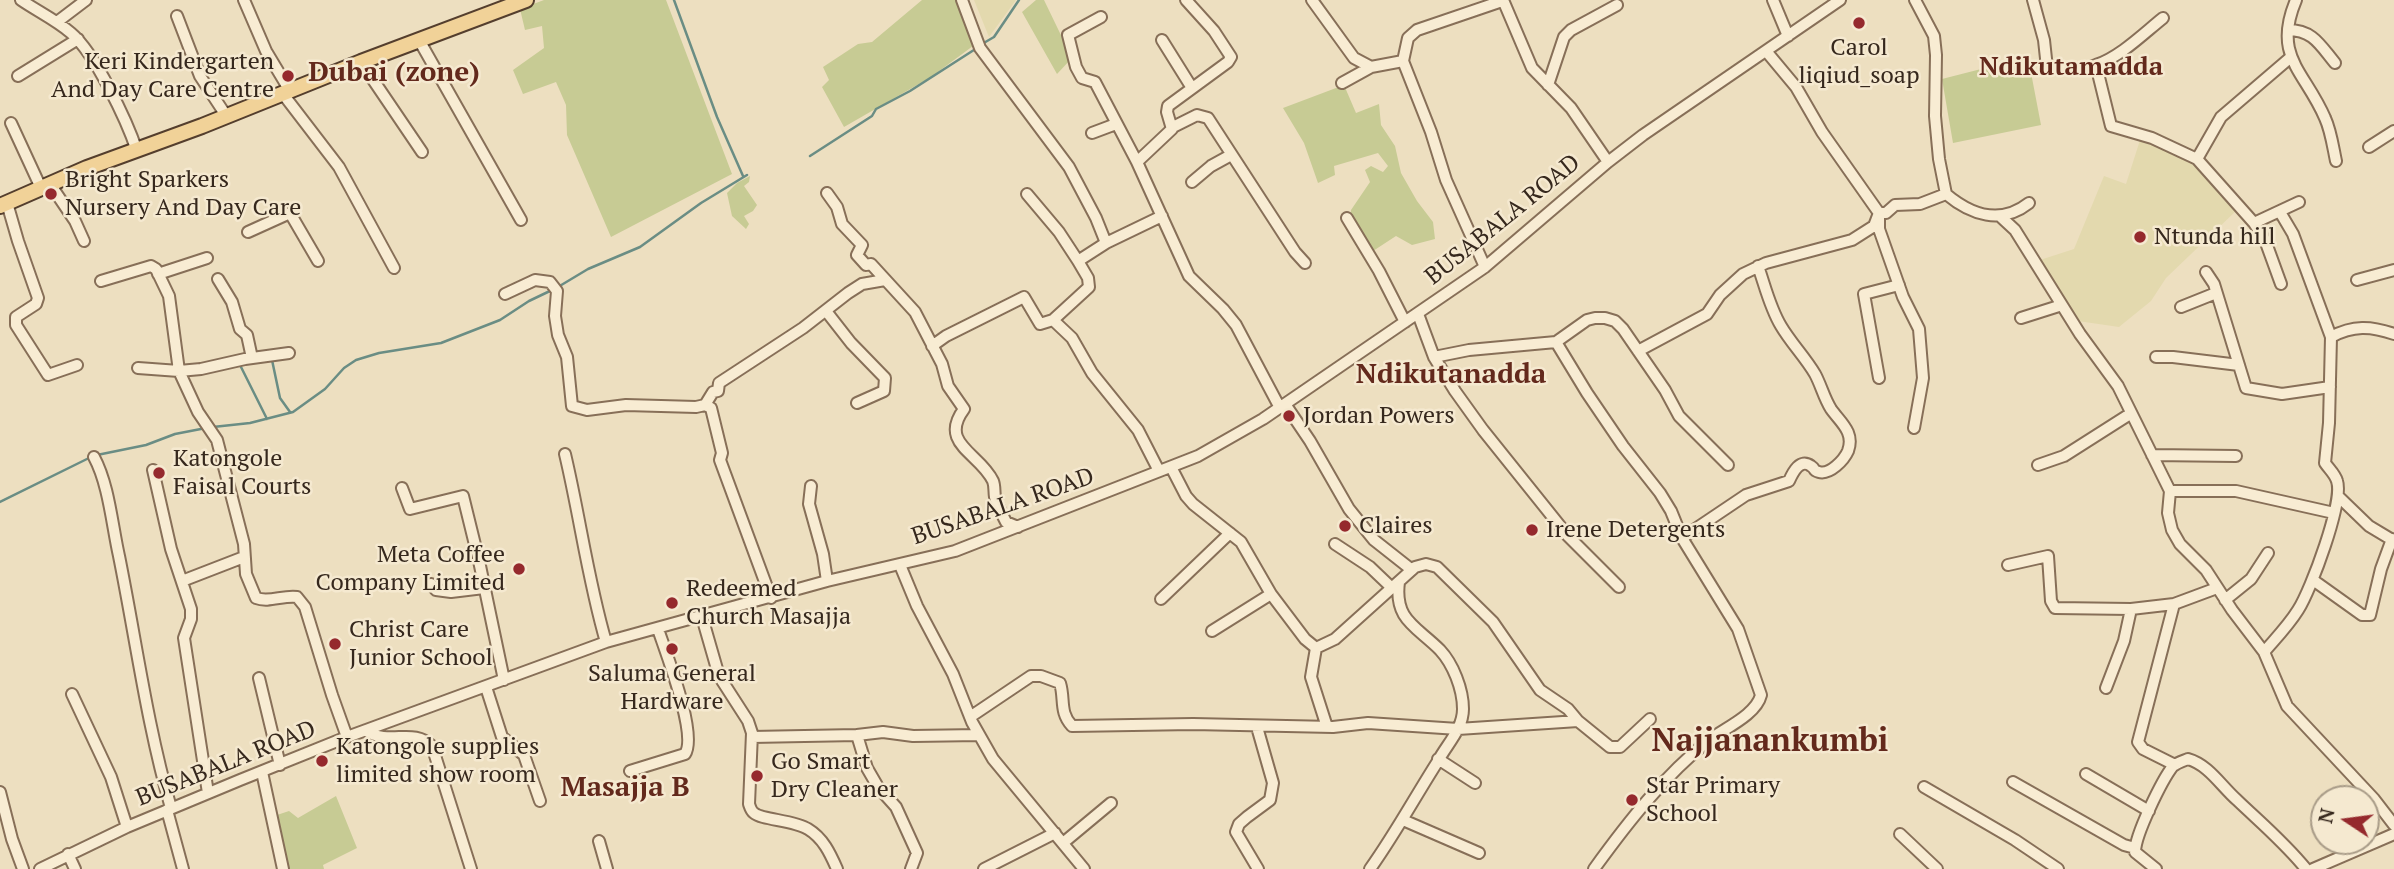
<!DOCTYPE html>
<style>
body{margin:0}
#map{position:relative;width:2394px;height:869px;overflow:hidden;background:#eddfc0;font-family:"PT Serif",serif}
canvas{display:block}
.north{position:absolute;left:2310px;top:785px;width:70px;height:70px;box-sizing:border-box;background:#f5e9d0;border:2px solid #a99c88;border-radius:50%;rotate:283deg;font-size:19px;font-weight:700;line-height:28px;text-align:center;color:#36281d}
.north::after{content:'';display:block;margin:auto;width:24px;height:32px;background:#95292d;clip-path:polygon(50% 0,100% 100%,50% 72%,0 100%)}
</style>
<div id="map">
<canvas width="2394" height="869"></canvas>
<div class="north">N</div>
</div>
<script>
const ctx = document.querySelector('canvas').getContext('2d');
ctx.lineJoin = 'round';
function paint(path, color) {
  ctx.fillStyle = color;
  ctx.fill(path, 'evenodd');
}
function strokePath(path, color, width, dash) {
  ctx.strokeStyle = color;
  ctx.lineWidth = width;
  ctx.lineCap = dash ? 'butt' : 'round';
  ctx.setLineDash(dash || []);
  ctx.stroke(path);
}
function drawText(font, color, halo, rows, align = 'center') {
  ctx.font = font + ' "PT Serif",serif';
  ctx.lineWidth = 5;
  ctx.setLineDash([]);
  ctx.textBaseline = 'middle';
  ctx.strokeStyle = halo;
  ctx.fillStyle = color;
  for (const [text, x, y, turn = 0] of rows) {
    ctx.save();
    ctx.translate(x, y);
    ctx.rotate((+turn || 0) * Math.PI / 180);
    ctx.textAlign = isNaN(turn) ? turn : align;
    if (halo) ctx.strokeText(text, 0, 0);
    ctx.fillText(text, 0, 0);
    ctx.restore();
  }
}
paint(new Path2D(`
 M974,0H1016L989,37Z
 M2141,137L2189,156L2237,210L2166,278L2151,301L2119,327L2078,321L2040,260L2074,249L2104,176L2126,184Z`), '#e3d9ae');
paint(new Path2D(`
 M544,0H666L732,174L611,237L567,135L566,105L556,82L523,94L513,70L544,48L542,26L525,30L520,9Z
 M922,0H960L977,43L931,77L844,127L822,87L829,80L823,67L858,44L872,42Z
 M1036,0H1044L1072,58L1057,74L1022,12Z
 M2028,57L2041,125L1953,143L1942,79Z
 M1344,85L1356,113L1379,104L1381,125L1395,146L1401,173L1417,201L1433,222L1435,239L1412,245L1396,236L1373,251L1350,219L1351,210L1370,182L1365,170L1371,166L1383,172L1388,166L1378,153L1334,166L1335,175L1318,183L1304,143L1283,108Z
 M750,176L749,182L744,186L757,205L753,211L744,216L749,224L746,229L732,216L727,193L737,183Z
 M336,796L357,848L323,865L324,869H287L271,817L289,811L298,818Z`), '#c7cb94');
strokePath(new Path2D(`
 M674,0L717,117L743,176
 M982,44L994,37L1019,0
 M810,156L872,116L876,109L910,91L977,48
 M112,168L117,180
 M558,287L588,269L640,247L701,203L747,175
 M272,360L280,398L290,412
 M239,363L267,419
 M213,427L250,423L293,412L325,389L344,368L356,360L379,353L441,343L500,320L529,301L552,290
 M97,455L146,445L175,434L206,428
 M0,502L91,457`), '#6a8d84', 2.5);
const minor = new Path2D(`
 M21,0C37,11 56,20 71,33C95,53 127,121 137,151
 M244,0L266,51L290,91
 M962,0L980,48L1069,167L1096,218L1106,243
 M1312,0L1354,58L1371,67
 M1503,0L1532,68L1571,108L1608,162
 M1773,0L1788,36
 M1915,0L1934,36L1936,55L1935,116L1939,159L1946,194C1971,215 2001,225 2029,203
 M2033,0L2044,40L2047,68C2063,69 2080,71 2096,65C2120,57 2143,34 2163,18
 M2296,0C2272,57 2305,71 2325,118C2331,131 2333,147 2336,161
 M177,16L200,76L227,117
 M1101,17L1068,35L1076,67L1082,78L1095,82L1137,162L1189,276L1223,309L1236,325L1280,408
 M57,22L86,0
 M2288,30C2313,30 2320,45 2335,63
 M419,40L521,220
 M1162,40L1192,88
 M361,62L422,152
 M2096,65L2111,126L2152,138L2197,159L2254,223L2299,202
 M18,76L78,39
 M1342,83L1371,67L1403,61
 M1548,85L1564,37L1571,30L1617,5
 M283,94L339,167L394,268
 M11,123L41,188
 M1173,127L1197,115L1208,118L1295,252L1305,263
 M1092,133L1116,124
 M2369,147L2394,131
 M2197,159L2221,117L2291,57
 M1137,162L1172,129L1167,112L1168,106L1228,62L1231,57L1214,31L1186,0
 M1192,182L1211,166L1231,155
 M50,184L75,221L84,241
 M827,193L837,207L842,224L862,245L857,255L866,265L871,264L915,312L942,364L948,386L964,409C938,444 980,453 993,481C995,486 994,491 995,497C997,505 1002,514 1006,522L1018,527
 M1027,194L1059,232L1078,261
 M7,203L18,241L38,298L36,304L16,317V325L48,375L77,365
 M2001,217L2015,230L2080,334L2118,386L2170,491L2168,513L2172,530L2180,544L2206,570L2232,610L2264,652L2287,706L2374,799L2394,825
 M1347,218L1379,271L1405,322
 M2254,223L2265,240L2281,284
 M248,232L290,213L318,261
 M1485,267L1446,180L1431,132L1403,61L1408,38L1417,30L1502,1
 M2206,272L2214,284L2246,388L2282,394L2330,387
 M158,274L207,258
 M218,279L232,302L240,329L247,335L252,358
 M2357,280L2394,270
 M101,281L151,266L156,269L169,296L179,371L198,412L217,440L244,544L246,574L256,598C269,603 283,595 297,597L305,607L332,695L347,737
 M505,294L535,280L550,282L557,291L555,316L558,335L567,357L572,406L587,410L626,405L696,407L705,405L711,408L722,453L720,460L771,598
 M2181,307L2216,293
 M826,311L851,343L885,378L884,391L857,403
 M1418,314L1434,357L1455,391L1483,430L1568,536L1619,587
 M2021,318L2062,305
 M1053,320L1089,287L1088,278L1078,261L1106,243L1162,216
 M2331,337C2353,325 2371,326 2394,334
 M1556,342L1587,393L1623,446L1660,493L1671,511L1682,538L1738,629L1761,695C1756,715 1725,728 1709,740C1664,776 1628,822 1594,869
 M932,346L946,336L1024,297L1040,324L1053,320L1072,338L1092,373L1138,430L1159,471
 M1638,351L1707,314L1720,295L1743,274L1766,263L1852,240L1874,226L1879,213L1822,132L1796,87L1766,51
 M1434,357L1469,350L1556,342L1587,320L1595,318H1605L1615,321L1623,329L1665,390L1679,416L1728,465
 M2156,357H2173L2239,365
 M138,368L179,371L201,369L245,359L289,353
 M1879,378L1864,294L1899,285
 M1285,404L1310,441L1349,509L1374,540L1412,570
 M705,405L713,392L718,391L719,383L803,328L848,293L862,284L885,280
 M1914,428L1923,378L1919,329L1903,297L1879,229V213H1886L1895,205L1920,204L1946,194
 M565,454C580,517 588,581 606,642
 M2152,455L2236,456
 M94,457C109,485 112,525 119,556C136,640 147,725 171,808
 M2038,465L2064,456L2130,414
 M1171,467L1186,496L1193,504L1241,542L1271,594L1212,631
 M153,470L171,549L191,609V619L184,638L208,793
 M811,486L809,504L823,554L827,581
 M402,488L410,509L463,496L479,561L504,680
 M2170,491H2236L2334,513
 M2339,497L2369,526L2394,541
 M1682,538L1746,495L1789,481C1793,472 1800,458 1811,466C1817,470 1812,470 1819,472C1830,475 1844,460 1848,451C1855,432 1840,422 1831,409C1824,398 1821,385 1815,374C1805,357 1791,343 1781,326C1770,308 1765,286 1758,266
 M1335,544L1370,567L1392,588
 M900,565L917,606L953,674L972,722L993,759L1084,869
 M2008,565L2048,556L2051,601L2055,608L2131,609
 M2313,580L2362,615H2370L2381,569L2392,539
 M182,581L244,557
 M431,584L436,590L451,592L484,588
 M1271,594L1305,639L1316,648L1335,639L1415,567L1426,564L1437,567L1493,622L1540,690L1568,709L1578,721L1610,747H1620L1650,719
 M1161,599L1230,533
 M2225,600L2251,579L2268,553
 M702,617L719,676L748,721L752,733L749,804C750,807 751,811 754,813C762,820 794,820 808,829C823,838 830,853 837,869
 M1316,648L1311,677L1327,727
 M2264,652C2276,638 2288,626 2298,610C2311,590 2344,501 2337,481C2335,474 2329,469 2325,463L2329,423L2331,337L2293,234L2280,212
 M259,678L280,765
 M486,687L502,737L524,755L540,801
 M2106,688L2124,641L2131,609L2174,604
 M72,694L111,777L127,827
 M970,717L1031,676H1041L1060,683C1065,699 1059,712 1072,726L1193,724L1333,727L1368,723L1458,729L1578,721
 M1257,727L1273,783L1270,800L1247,817L1239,824L1236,832L1258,869
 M366,731C391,746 412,727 432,746L471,869
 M857,735L883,732L913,736L979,735
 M752,737L857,735L867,768L878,787L896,807L917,853L911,869
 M1438,759L1475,783
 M2175,765L2143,749L2138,742L2174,604L2217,588
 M630,771L685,754C698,735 666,653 658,629
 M262,772L283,869
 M2086,774L2149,811
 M2013,782L2124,845L2135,848
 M1924,787L2015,840L2058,869
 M0,792L12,839L23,869
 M167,810L183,869
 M1403,820L1479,853
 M1900,834L1937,869
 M599,841L607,869
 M1063,843L1111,803
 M68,854L75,869
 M40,869L127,827L240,780L347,737L606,642L827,581L955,551L1198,456L1263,419L1485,267L1608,162L1643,135L1840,0
 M984,869L1055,833
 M1370,869C1395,834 1415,797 1438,761C1447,744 1463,729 1463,709C1463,689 1453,664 1440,650C1416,626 1394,620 1399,582
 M2156,869L2135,852C2135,835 2162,780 2173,766C2177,763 2183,761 2188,759C2209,765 2221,786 2237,800C2261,823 2285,843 2306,869
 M2313,869L2394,834`);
const major = new Path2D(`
 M0,206L87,168L202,126L361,62L526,0`);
strokePath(minor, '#876f58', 14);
strokePath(major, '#543e2d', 18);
strokePath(minor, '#f8ecd3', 10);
strokePath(major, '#f1d298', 14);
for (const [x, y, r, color] of [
 [1859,23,7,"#95292d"],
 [288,76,7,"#95292d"],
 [51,194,7,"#95292d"],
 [2140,237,7,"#95292d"],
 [1289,416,7,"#95292d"],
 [159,473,7,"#95292d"],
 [1345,526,7,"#95292d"],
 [1532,530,7,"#95292d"],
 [519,569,7,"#95292d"],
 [672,603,7,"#95292d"],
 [335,644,7,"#95292d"],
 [672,649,7,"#95292d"],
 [322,761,7,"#95292d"],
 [757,776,7,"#95292d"],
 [1632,800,7,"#95292d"]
]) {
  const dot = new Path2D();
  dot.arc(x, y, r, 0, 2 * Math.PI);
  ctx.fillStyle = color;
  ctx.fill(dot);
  strokePath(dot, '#f5e9d0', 2.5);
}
drawText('24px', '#36281d', '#f5e9d0', [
 ["Carol",1859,48,"center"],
 ["liqiud_soap",1859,76,"center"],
 ["Keri Kindergarten",274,62,"right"],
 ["And Day Care Centre",274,90,"right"],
 ["Bright Sparkers",65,180],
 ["Nursery And Day Care",65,208],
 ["Ntunda hill",2154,237],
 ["Jordan Powers",1303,416],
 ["Katongole",173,459],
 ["Faisal Courts",173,487],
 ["Claires",1359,526],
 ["Irene Detergents",1546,530],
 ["Meta Coffee",505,555,"right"],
 ["Company Limited",505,583,"right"],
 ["Redeemed",686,589],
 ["Church Masajja",686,617],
 ["Christ Care",349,630],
 ["Junior School",349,658],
 ["Saluma General",672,674,"center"],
 ["Hardware",672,702,"center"],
 ["Katongole supplies",336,747],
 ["limited show room",336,775],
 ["Go Smart",771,762],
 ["Dry Cleaner",771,790],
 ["Star Primary",1646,786],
 ["School",1646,814]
], 'left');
drawText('24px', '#36281d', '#f5e9d0', [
 ["BUSABALA ROAD",1503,220,-39],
 ["BUSABALA ROAD",1003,507,-19],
 ["BUSABALA ROAD",226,764,-22]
]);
drawText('bold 26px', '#63291c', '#f5e9d0', [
 ["Ndikutamadda",2071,68]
]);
drawText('bold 28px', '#63291c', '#f5e9d0', [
 ["Dubai (zone)",394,73],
 ["Ndikutanadda",1451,375],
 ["Masajja B",625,788]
]);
drawText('bold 32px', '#63291c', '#f5e9d0', [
 ["Najjanankumbi",1770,742]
]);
</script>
